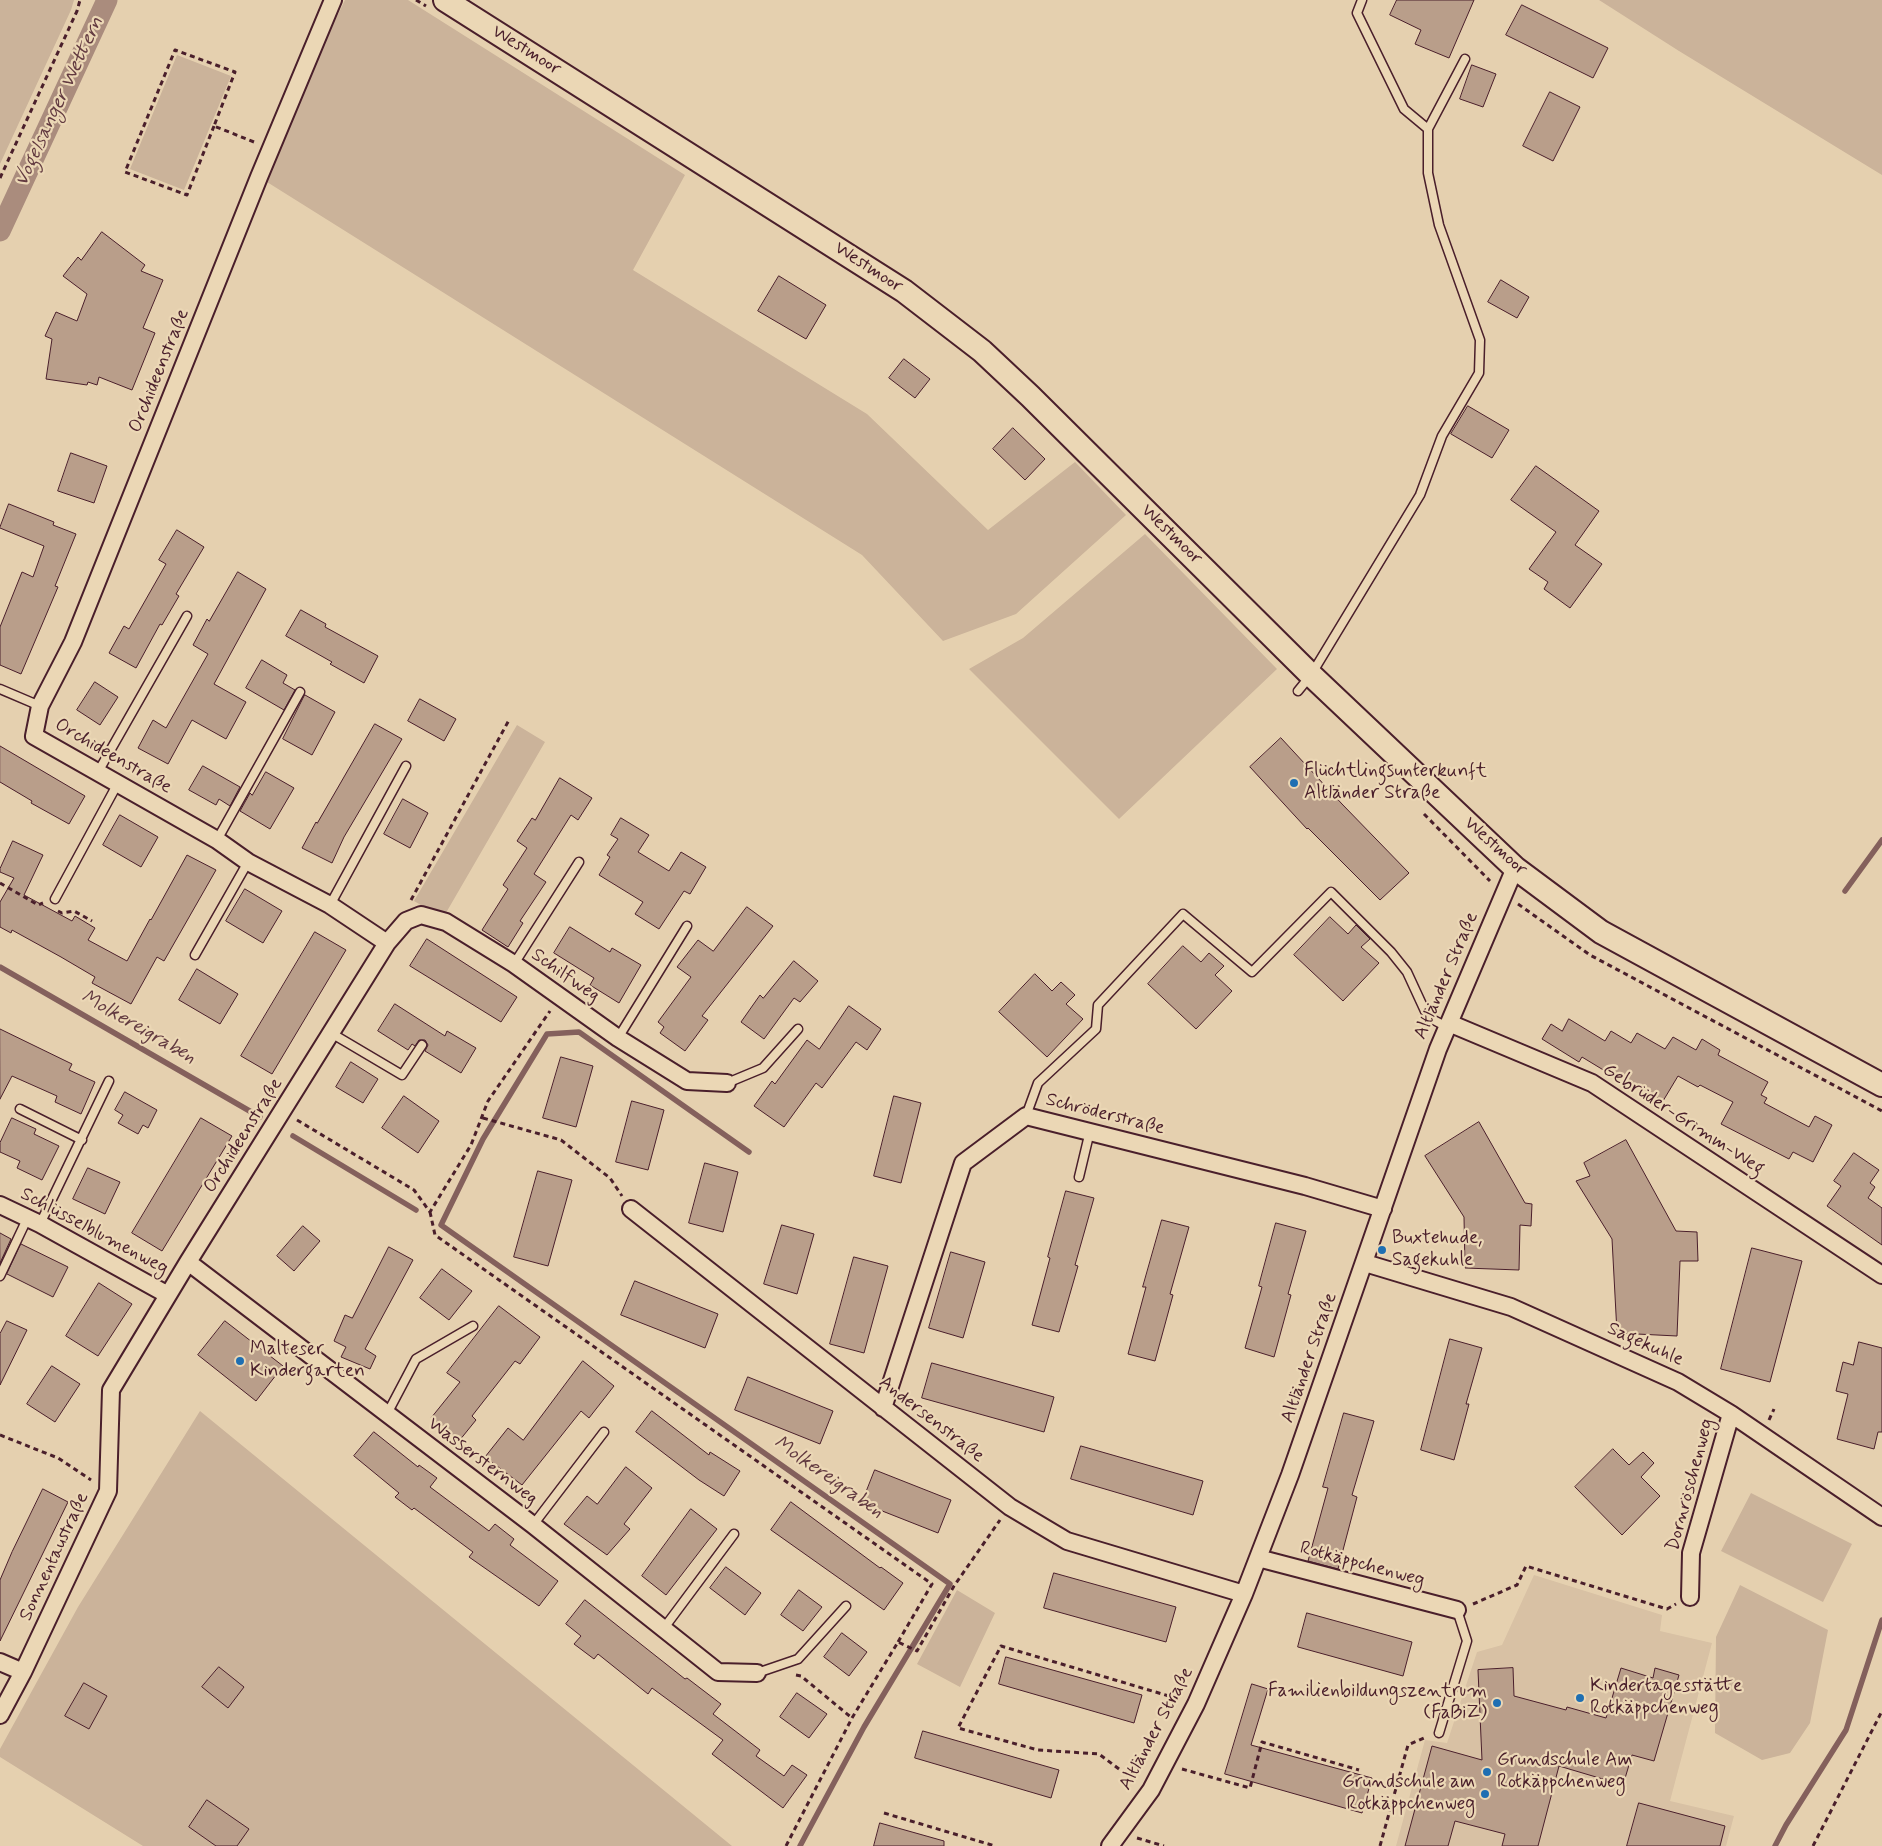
<!DOCTYPE html>
<meta charset="utf-8">
<style>
body{margin:0}
canvas{display:block;background:#e5d0af}
</style>
<canvas width="1882" height="1846"></canvas>
<script>
const ctx = document.querySelector('canvas').getContext('2d');
ctx.lineJoin = 'round';
function paint(path, color) {
  ctx.fillStyle = color;
  ctx.fill(path, 'evenodd');
}
function strokePath(path, color, width, dash) {
  ctx.strokeStyle = color;
  ctx.lineWidth = width;
  ctx.lineCap = dash ? 'butt' : 'round';
  ctx.setLineDash(dash || []);
  ctx.stroke(path);
}
function drawText(font, color, halo, rows, align = 'center') {
  ctx.font = font + ' Mynerve,sans-serif';
  ctx.lineWidth = 4.5;
  ctx.setLineDash([]);
  ctx.textBaseline = 'middle';
  ctx.strokeStyle = halo;
  ctx.fillStyle = color;
  for (const [text, x, y, turn = 0] of rows) {
    ctx.save();
    ctx.translate(x, y);
    ctx.rotate((+turn || 0) * Math.PI / 180);
    ctx.textAlign = isNaN(turn) ? turn : align;
    if (halo) ctx.strokeText(text, 0, 0);
    ctx.fillText(text, 0, 0);
    ctx.restore();
  }
}
paint(new Path2D(`
 M1534,1575L1662,1615L1660,1631L1712,1643L1670,1801L1734,1816L1726,1846H1396L1425,1740L1447,1743L1477,1652L1502,1645Z`), '#d8c1a4');
paint(new Path2D(`
 M0,0H74L71,10L0,164Z
 M345,0H408L685,175L633,270L867,414L988,530L1075,462L1126,515L1016,614L943,641L862,555L259,177Z
 M1599,0H1882V175L1679,51Z
 M177,55L231,76L184,190L130,169Z
 M1145,534L1277,669L1119,819L969,669L1023,638Z
 M517,725L545,742L443,918L414,901Z
 M200,1411L732,1846H143L0,1757V1749L78,1607Z
 M1751,1493L1852,1544L1823,1602L1721,1551Z
 M1740,1585L1828,1630L1810,1723L1790,1753L1762,1760L1715,1733L1716,1637Z
 M957,1590L995,1613L960,1687L917,1664Z`), '#cbb39a');
strokePath(new Path2D(`
 M1845,891L1882,840
 M0,967L260,1117
 M293,1136L416,1210
 M749,1152L579,1032L547,1034L483,1139L441,1225L950,1584L864,1727L800,1846
 M1775,1846L1786,1825L1846,1730L1882,1620`), '#84605c', 5.5);
strokePath(new Path2D(`
 M0,231L107,0`), '#aa8c7d', 21);
const building = new Path2D(`
 M1397,0H1474L1449,58L1415,44L1421,30L1390,15Z
 M1522,5L1608,48L1593,78L1506,35Z
 M1472,65L1496,74L1483,107L1460,99Z
 M1550,92L1580,107L1553,161L1523,146Z
 M102,232L145,265L141,271L163,280L143,328L155,333L132,390L99,377L97,385L88,382L87,385L46,379L52,339L45,336L56,312L77,321L87,294L63,276L78,257L81,260Z
 M779,276L826,305L806,339L758,311Z
 M1501,280L1529,297L1517,318L1488,302Z
 M904,359L930,379L915,398L889,378Z
 M1468,406L1509,430L1492,458L1451,434Z
 M1013,428L1045,459L1025,480L993,449Z
 M71,453L107,466L94,503L58,491Z
 M1536,466L1599,511L1575,545L1602,564L1570,608L1544,589L1548,582L1529,569L1556,532L1511,500Z
 M9,504L54,522L53,525L76,534L55,586L58,587L21,674L0,665V627L22,572L33,577L44,546L0,528Z
 M177,530L204,547L176,594L179,596L162,625L160,624L136,668L109,653L124,626L129,629L166,564L159,560Z
 M238,572L266,589L214,684L246,702L226,739L192,720L168,764L138,748L153,720L166,728L208,654L193,645L207,619L209,621Z
 M301,610L326,624L325,627L378,656L364,683L330,664L332,662L286,636Z
 M262,660L287,675L283,683L295,690L284,710L246,688Z
 M95,682L118,697L100,725L77,710Z
 M305,695L335,712L312,755L283,739Z
 M420,699L456,719L444,741L408,721Z
 M375,724L402,739L344,837L332,863L302,848L316,822L317,823Z
 M1281,738L1342,804L1409,873L1380,900L1308,828L1307,829L1250,767Z
 M0,746L85,796L69,824L31,803L32,801L0,782Z
 M203,766L240,787L230,806L219,799L216,805L189,790Z
 M266,772L294,788L270,829L240,811L250,793L252,795Z
 M560,778L592,798L578,820L571,815L534,874L546,882L520,921L523,923L508,947L482,930L508,889L503,885L527,848L517,841L532,818L535,820Z
 M403,799L428,813L410,848L384,834Z
 M120,815L158,837L141,867L103,845Z
 M621,818L649,835L638,852L669,871L681,852L706,867L690,894L684,891L659,929L635,914L643,902L599,875L610,857L607,855L618,839L611,835Z
 M13,841L43,855L24,895L72,921L75,916L95,928L88,940L127,961L150,919L151,920L187,855L216,870L164,961L157,957L131,1004L92,983L95,977L61,957L12,930L11,933L0,927V902L14,878L0,872V869Z
 M245,889L282,911L263,943L226,921Z
 M747,907L773,926L702,1016L708,1020L685,1051L660,1033L664,1027L658,1022L691,977L677,967L698,940L713,951Z
 M1330,917L1348,934L1356,925L1370,939L1361,947L1379,963L1343,1001L1294,955Z
 M570,927L610,952L612,948L641,965L619,1003L590,985L594,978L554,953Z
 M315,932L346,950L272,1074L241,1056Z
 M427,939L517,997L501,1022L410,966Z
 M1183,946L1201,962L1209,953L1224,966L1215,975L1232,991L1196,1029L1148,984Z
 M794,961L818,981L800,1002L794,998L764,1039L741,1022L760,995L763,998Z
 M197,969L238,994L220,1024L179,1000Z
 M1035,974L1052,991L1061,982L1075,995L1066,1004L1083,1019L1047,1057L999,1012Z
 M395,1004L445,1036L447,1031L476,1048L461,1073L425,1051L428,1045L425,1040H419L415,1046L412,1044L408,1050L378,1031Z
 M849,1006L881,1029L867,1050L856,1042L822,1088L816,1083L784,1127L754,1106L772,1081L775,1084L807,1040L819,1049Z
 M1569,1019L1605,1041L1611,1031L1631,1043L1637,1033L1665,1049L1673,1037L1696,1050L1702,1039L1720,1050L1718,1055L1768,1082L1761,1095L1767,1098L1764,1103L1809,1127L1815,1116L1832,1125L1813,1162L1793,1152L1789,1159L1721,1124L1733,1102L1700,1085L1698,1087L1678,1076L1663,1101L1612,1071L1610,1074L1582,1057L1579,1062L1542,1039L1551,1024L1562,1031Z
 M0,1029L72,1064L69,1070L95,1082L81,1114L55,1102L57,1096L12,1076L0,1099Z
 M561,1057L593,1066L576,1127L543,1118Z
 M351,1062L378,1079L363,1103L336,1087Z
 M125,1092L157,1110L148,1128L143,1125L138,1134L118,1123L123,1115L115,1110Z
 M404,1096L439,1121L418,1153L382,1128Z
 M894,1096L921,1103L901,1183L874,1176Z
 M632,1101L664,1110L648,1170L616,1162Z
 M12,1118L36,1129L34,1134L59,1146L42,1180L17,1168L20,1161L0,1152V1143Z
 M201,1118L232,1136L162,1251L132,1233Z
 M1479,1122L1525,1203L1532,1204L1531,1226L1520,1225L1519,1270L1465,1268L1464,1217L1425,1156Z
 M1626,1140L1676,1231L1697,1232L1698,1261H1680L1677,1336L1617,1333L1612,1239L1576,1181L1590,1176L1584,1163Z
 M1854,1153L1879,1170L1870,1183L1875,1187L1868,1198L1882,1208V1245L1827,1206L1841,1186L1834,1181Z
 M705,1163L738,1172L723,1232L689,1223Z
 M88,1168L120,1182L105,1214L73,1199Z
 M538,1171L572,1180L548,1266L514,1257Z
 M1066,1191L1094,1198L1075,1265L1078,1266L1059,1332L1032,1325L1050,1258L1048,1257Z
 M1162,1220L1189,1227L1170,1294L1173,1295L1155,1361L1128,1354L1146,1287H1143Z
 M1276,1223L1306,1231L1288,1294L1291,1295L1274,1357L1245,1348L1262,1287L1259,1286Z
 M782,1225L814,1234L797,1294L764,1284Z
 M303,1226L320,1241L294,1271L277,1256Z
 M0,1233L11,1239L0,1263Z
 M21,1244L68,1267L53,1297L7,1274Z
 M389,1247L413,1260L365,1349L376,1356L370,1369L341,1357L346,1347L334,1341L345,1315L352,1318Z
 M1752,1248L1802,1261L1770,1382L1721,1369Z
 M951,1252L985,1262L963,1338L929,1328Z
 M854,1257L888,1266L864,1353L830,1344Z
 M442,1269L472,1291L449,1320L420,1298Z
 M635,1281L718,1314L705,1348L621,1315Z
 M99,1283L132,1304L98,1356L66,1336Z
 M499,1306L540,1337L520,1364L515,1361L472,1416L476,1420L459,1441L431,1418L460,1382L447,1373Z
 M7,1321L27,1330L0,1385V1334Z
 M225,1321L283,1366L256,1401L198,1355Z
 M1450,1339L1482,1348L1466,1404H1469L1454,1460L1421,1450Z
 M1859,1342L1882,1348V1432H1878L1874,1449L1837,1439L1848,1394L1836,1391L1843,1362L1853,1365Z
 M583,1361L614,1386L589,1418L581,1411L522,1485L485,1457L508,1428L523,1440Z
 M932,1363L1054,1397L1044,1432L922,1398Z
 M52,1366L80,1384L55,1422L27,1404Z
 M748,1377L833,1411L820,1444L735,1410Z
 M652,1411L709,1455L710,1452L740,1471L724,1496L699,1480L636,1432Z
 M1344,1413L1374,1421L1352,1495L1357,1497L1338,1569L1308,1561L1328,1488L1323,1487Z
 M374,1432L418,1467L419,1465L437,1478L430,1487L489,1531L495,1524L514,1539L510,1545L558,1581L539,1606L469,1557L473,1552L414,1508L412,1510L395,1497L399,1493L354,1456Z
 M1081,1446L1203,1481L1193,1515L1071,1479Z
 M1613,1449L1629,1465L1643,1452L1654,1463L1641,1477L1660,1496L1622,1535L1575,1487Z
 M626,1467L652,1488L624,1524L630,1529L607,1555L564,1524L587,1496L597,1504Z
 M875,1470L951,1500L938,1533L862,1503Z
 M43,1489L68,1502L0,1641V1580L12,1552Z
 M791,1502L880,1568L881,1567L903,1583L884,1610L771,1530Z
 M691,1509L717,1529L666,1595L642,1576Z
 M726,1567L761,1593L745,1615L710,1588Z
 M1054,1573L1176,1607L1166,1642L1044,1608Z
 M799,1590L822,1607L803,1631L781,1615Z
 M585,1600L685,1679L687,1678L721,1704L713,1714L760,1750L756,1756L784,1776L792,1765L807,1775L783,1808L712,1754L723,1740L652,1688L648,1694L598,1654L594,1659L574,1644L581,1636L566,1624Z
 M1307,1613L1412,1642L1403,1676L1298,1647Z
 M842,1633L867,1652L849,1676L824,1657Z
 M1006,1657L1142,1695L1134,1723L999,1684Z
 M219,1667L244,1687L228,1708L202,1687Z
 M1513,1668L1514,1696L1566,1710L1567,1707L1606,1718L1621,1668L1653,1678L1655,1668L1679,1675L1654,1761L1632,1755L1623,1785L1559,1766L1538,1846H1502L1505,1834L1455,1821L1448,1846H1405L1432,1746L1482,1760L1478,1670Z
 M84,1683L107,1696L89,1729L65,1716Z
 M1252,1684L1268,1689L1251,1745L1372,1778L1362,1813L1225,1774Z
 M797,1693L827,1714L809,1738L780,1717Z
 M923,1731L1059,1770L1051,1798L915,1758Z
 M207,1800L249,1829L237,1846H216L189,1827Z
 M1639,1803L1725,1826L1720,1846H1627Z
 M880,1823L944,1841V1846H874Z`);
paint(building, '#b99e8a');
strokePath(building, '#4a1f2b', 1);
const lane = new Path2D(`
 M1362,0L1357,13L1404,109L1428,129
 M0,689L40,706
 M1298,691L1311,675L1420,495L1442,436L1479,373L1480,340L1439,225L1428,173V129L1465,59
 M98,772L187,616
 M217,840L300,692
 M55,899L118,783
 M330,905L406,766
 M195,955L248,862
 M514,964L579,862
 M331,1033L402,1075L422,1045
 M618,1038L687,926
 M727,1083L763,1068L798,1029
 M20,1109L82,1140
 M1026,1116L1038,1083L1096,1029L1098,1005L1183,914L1252,972L1331,892L1391,952L1407,972L1425,1011L1430,1018L1447,1027
 M1079,1177L1090,1131
 M40,1224L109,1081
 M0,1276L27,1219
 M387,1414L416,1359L473,1326
 M533,1525L604,1432
 M664,1628L734,1534
 M757,1673L798,1659L846,1606
 M1439,1733L1467,1641L1457,1610`);
const street = new Path2D(`
 M387,943L406,921L421,915L446,922L514,964L618,1038L687,1081L727,1083
 M1449,1023L1592,1083L1882,1275
 M0,1205L40,1224L168,1295
 M631,1209L1010,1507L1067,1541L1244,1594
 M188,1262L533,1525L718,1672L757,1673
 M1365,1263L1511,1307L1678,1382L1731,1414L1882,1517
 M883,1408L963,1163L1026,1116L1305,1186L1383,1209
 M1258,1558L1457,1610
 M1690,1597L1691,1553L1731,1414
 M0,1662L23,1672
 M0,1715L23,1672L108,1491L111,1390L188,1262L387,943L330,905L248,862L217,840L34,736L40,706L73,642L259,177L333,0
 M1110,1846L1151,1790L1196,1704L1244,1594L1290,1475L1438,1049L1515,868`);
const secondary = new Path2D(`
 M445,0L904,291L982,351L1030,396L1311,675L1515,868L1601,932L1882,1085`);
strokePath(lane, '#4a1f2b', 11);
strokePath(street, '#4a1f2b', 20);
strokePath(secondary, '#4a1f2b', 26);
strokePath(new Path2D(`
 M416,0L426,6
 M214,126L187,195L125,172L175,50L235,72L214,126L254,142
 M0,178L77,11L80,0
 M1424,814L1490,881
 M0,883L38,905L43,903
 M411,900L509,720
 M1518,904L1590,955L1882,1111
 M58,911L62,913L74,911L92,921
 M483,1118L561,1140L610,1178L622,1196
 M297,1120L414,1190L430,1212L471,1145L488,1101L550,1011
 M430,1212L435,1235L932,1584L898,1642
 M1769,1420L1774,1409
 M0,1435L58,1458L91,1480
 M1473,1604L1517,1585L1526,1566L1667,1609L1676,1604
 M796,1675L801,1676L852,1718
 M1119,1769L1099,1754L1038,1750L958,1728L1001,1646L1179,1699
 M1182,1769L1250,1788L1262,1742L1359,1770
 M884,1813L995,1846
 M1137,1838L1164,1846
 M786,1846L852,1718L898,1642L917,1651L954,1586L1000,1520
 M1380,1846L1408,1745L1426,1737
 M1813,1846L1882,1711`), '#4a1f2b', 3, [5, 4]);
strokePath(lane, '#ebd7b5', 8);
strokePath(street, '#ebd7b5', 16);
strokePath(secondary, '#ebd7b5', 22);
for (const [x, y, r, color] of [
 [1294,783,5,"#1f6fb2"],
 [1382,1250,5,"#1f6fb2"],
 [240,1361,5,"#1f6fb2"],
 [1580,1698,5,"#1f6fb2"],
 [1497,1703,5,"#1f6fb2"],
 [1487,1772,5,"#1f6fb2"],
 [1485,1794,5,"#1f6fb2"]
]) {
  const dot = new Path2D();
  dot.arc(x, y, r, 0, 2 * Math.PI);
  ctx.fillStyle = color;
  ctx.fill(dot);
  strokePath(dot, '#ebd7b5', 2);
}
drawText('19px', '#4a1f2b', '#ebd7b5', [
 ["Westmoor",526,51,32],
 ["Westmoor",868,268,33],
 ["Orchideenstraße",160,371,-68],
 ["Westmoor",1171,535,44],
 ["Orchideenstraße",113,757,30],
 ["Westmoor",1495,847,42],
 ["Schilfweg",565,976,35],
 ["Altländer Straße",1447,976,-67],
 ["Schröderstraße",1105,1115,14],
 ["Gebrüder-Grimm-Weg",1683,1120,33],
 ["Orchideenstraße",244,1136,-58],
 ["Schlüsselblumenweg",94,1232,28],
 ["Sagekuhle",1645,1345,24],
 ["Altländer Straße",1310,1358,-71],
 ["Andersenstraße",931,1420,38],
 ["Wassersternweg",482,1462,37],
 ["Dornröschenweg",1691,1485,-75],
 ["Sonnentaustraße",55,1557,-65],
 ["Rotkäppchenweg",1362,1565,15],
 ["Altländer Straße",1157,1729,-62]
]);
drawText('19px', '#4a1f2b', '#ebd7b5', [
 ["Flüchtlingsunterkunft",1304,772],
 ["Altländer Straße",1304,794],
 ["Buxtehude,",1392,1239],
 ["Sagekuhle",1392,1261],
 ["Malteser",250,1350],
 ["Kindergarten",250,1372],
 ["Kindertagesstätte",1590,1687],
 ["Rotkäppchenweg",1590,1709],
 ["Familienbildungszentrum",1487,1692,"right"],
 ["(FaBiZ)",1487,1714,"right"],
 ["Grundschule Am",1497,1761],
 ["Rotkäppchenweg",1497,1783],
 ["Grundschule am",1475,1783,"right"],
 ["Rotkäppchenweg",1475,1805,"right"]
], 'left');
drawText('italic 20px', '#623a40', '#ebd7b5', [
 ["Vogelsanger Wettern",60,102,-65],
 ["Molkereigraben",138,1028,30],
 ["Molkereigraben",828,1478,35]
]);
</script>
